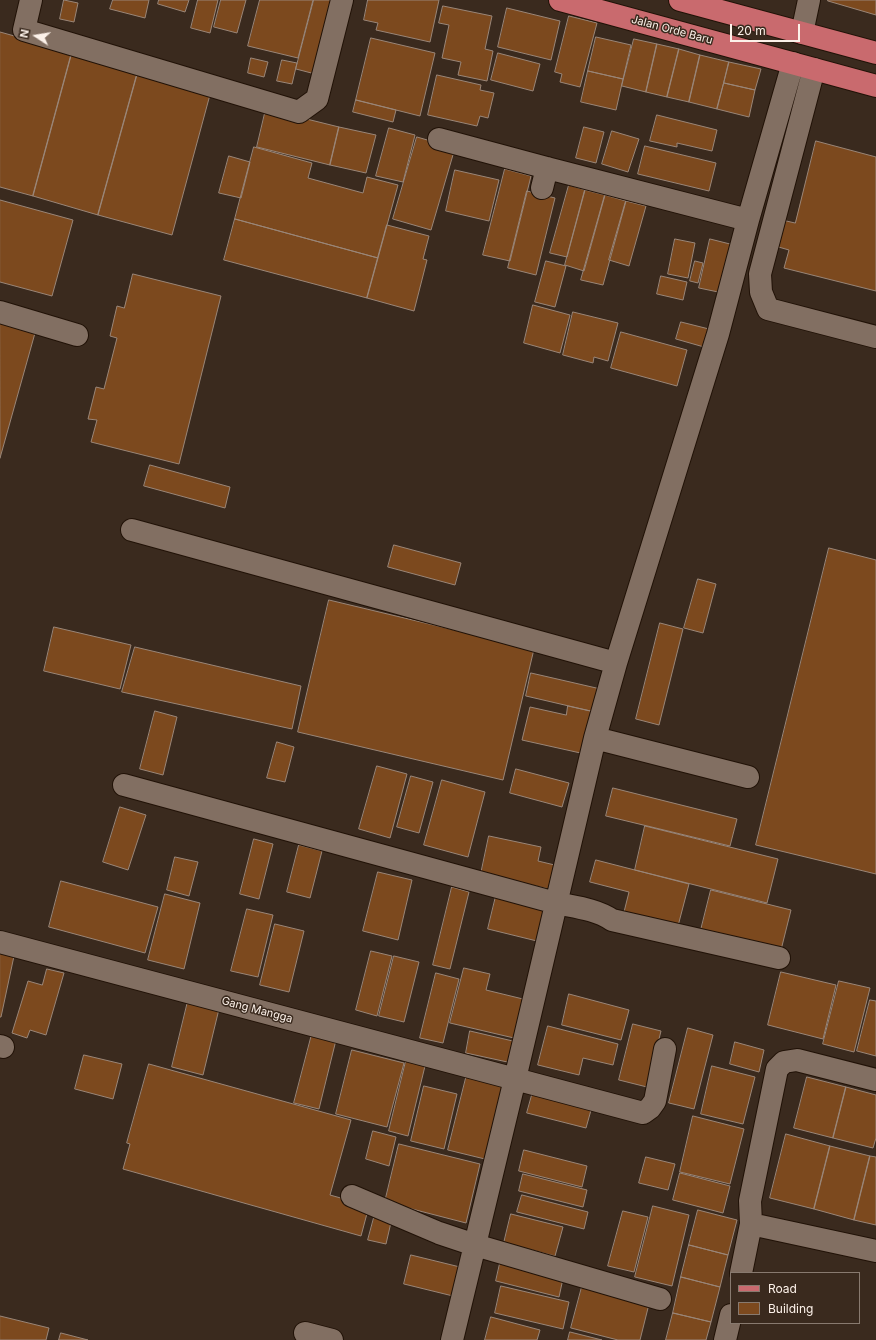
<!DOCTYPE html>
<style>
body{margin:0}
#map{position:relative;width:876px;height:1340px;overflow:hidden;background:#3a2a1e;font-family:Inter,sans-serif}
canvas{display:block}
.legend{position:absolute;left:730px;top:1272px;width:130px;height:52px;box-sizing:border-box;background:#3a2a1e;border:1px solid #887a6f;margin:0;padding:5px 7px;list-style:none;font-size:12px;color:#fcf1e9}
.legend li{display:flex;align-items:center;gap:8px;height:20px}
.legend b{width:20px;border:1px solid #887a6f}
.north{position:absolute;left:16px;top:16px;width:40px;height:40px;-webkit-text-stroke:3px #3a2a1e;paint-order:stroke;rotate:282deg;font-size:11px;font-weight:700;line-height:16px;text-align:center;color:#fcf1e9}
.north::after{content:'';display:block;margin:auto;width:14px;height:18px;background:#fcf1e9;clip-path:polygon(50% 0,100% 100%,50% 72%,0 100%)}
.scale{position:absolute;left:730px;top:24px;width:70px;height:18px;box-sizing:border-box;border:2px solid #fcf1e9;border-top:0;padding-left:5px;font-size:12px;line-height:14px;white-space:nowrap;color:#fcf1e9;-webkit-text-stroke:3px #3a2a1e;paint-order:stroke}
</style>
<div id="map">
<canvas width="876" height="1340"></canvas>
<ul class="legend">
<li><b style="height:5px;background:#c96a6e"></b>Road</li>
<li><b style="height:11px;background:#7c491e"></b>Building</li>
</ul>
<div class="north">N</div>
<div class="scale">20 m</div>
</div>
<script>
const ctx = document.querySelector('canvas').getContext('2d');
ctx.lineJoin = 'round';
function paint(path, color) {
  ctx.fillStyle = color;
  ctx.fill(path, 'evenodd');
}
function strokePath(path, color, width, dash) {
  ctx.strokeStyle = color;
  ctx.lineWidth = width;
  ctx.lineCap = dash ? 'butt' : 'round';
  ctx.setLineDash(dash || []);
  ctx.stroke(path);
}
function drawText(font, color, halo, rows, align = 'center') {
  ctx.font = font + ' Inter,sans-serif';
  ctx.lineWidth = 3;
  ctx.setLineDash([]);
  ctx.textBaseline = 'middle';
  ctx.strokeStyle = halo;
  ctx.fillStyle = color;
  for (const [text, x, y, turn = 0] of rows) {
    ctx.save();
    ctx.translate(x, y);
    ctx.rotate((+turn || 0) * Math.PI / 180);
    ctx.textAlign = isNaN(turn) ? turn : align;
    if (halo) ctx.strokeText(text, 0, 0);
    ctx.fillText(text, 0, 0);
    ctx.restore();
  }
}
const building = new Path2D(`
 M64,0L78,3L74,22L60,19Z
 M113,0H149L145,18L110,9Z
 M159,0H189L185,12L158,4Z
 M198,0H218L210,33L191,28Z
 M221,0H246L237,33L214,27Z
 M260,0H313L298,58L248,46Z
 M314,0H338L319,75L296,69Z
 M368,0H439L430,42L376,30L378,23L364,20Z
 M828,0H876V15L828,1Z
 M443,6L492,16L485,49L493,51L487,81L458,75L461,62L442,58L449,25L439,23Z
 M507,8L560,21L551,60L498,47Z
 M569,16L597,23L580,87L560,82L562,74L555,72Z
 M0,32L72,52L33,196L0,187Z
 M596,37L631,45L623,79L588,71Z
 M371,38L435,53L420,116L356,100Z
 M634,39L657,44L646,92L622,86Z
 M657,44L679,49L667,97L646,92Z
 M679,49L700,55L689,102L667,97Z
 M72,52L138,71L98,215L33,196Z
 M498,53L540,64L533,91L491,80Z
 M700,55L729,62L717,109L689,102Z
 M251,58L268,62L264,77L248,73Z
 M282,60L297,63L292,84L277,81Z
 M729,62L761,69L755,90L724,83Z
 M138,71L211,91L172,235L98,215Z
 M588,71L623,79L616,110L581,102Z
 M437,75L481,85L480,90L494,93L488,118L480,116L477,126L428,115Z
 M724,83L755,90L749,117L717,109Z
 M356,100L396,110L393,122L353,112Z
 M266,109L339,127L330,165L257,147Z
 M657,115L717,130L712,151L677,143V147L650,141Z
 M339,127L376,135L366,173L330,165Z
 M584,127L604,132L596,163L576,158Z
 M389,128L415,135L403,182L376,176Z
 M612,131L639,139L628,172L602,164Z
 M417,137L455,148L431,230L393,219Z
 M816,141L876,157V291L784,268L789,250L775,246L782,220L795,223Z
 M645,146L716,163L709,191L638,174Z
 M254,147L312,163L308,178L363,193L367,177L398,185L378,258L235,219Z
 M229,156L250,162L241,198L219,193Z
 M505,169L531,176L510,261L483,255Z
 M455,170L499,180L489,221L446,211Z
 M569,185L585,190L567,257L550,253Z
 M585,190L605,195L584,271L565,265Z
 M527,191L555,198L536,275L508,268Z
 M605,195L626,201L603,285L581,280Z
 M0,200L73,220L52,296L0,282Z
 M626,201L646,206L629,266L609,260Z
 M235,219L378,258L367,298L224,260Z
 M387,225L429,236L423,259L427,260L414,311L367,298Z
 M675,239L695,243L688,278L668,274Z
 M710,239L734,245L723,293L699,288Z
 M546,261L566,266L555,307L535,302Z
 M695,261L703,263L698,283L690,281Z
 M133,274L221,296L179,464L91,442L97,420L88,419L96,387L104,389L117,338L110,336L117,306L124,308Z
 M661,276L687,282L683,300L657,294Z
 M533,305L570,315L560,353L524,343Z
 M573,312L618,323L608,361L594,357L593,363L563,355Z
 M681,322L709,329L704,347L676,339Z
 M0,323L35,333L0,458Z
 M621,332L687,350L677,386L611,368Z
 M150,465L230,487L225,508L144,486Z
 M394,545L461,563L455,585L388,567Z
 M829,548L876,560V874L756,845Z
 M698,579L716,584L703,633L684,628Z
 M329,600L534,649L503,780L298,732Z
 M660,623L683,629L659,725L636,719Z
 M54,627L131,645L120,689L44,671Z
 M135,647L301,686L292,729L122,692Z
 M531,673L605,690L599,713L526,696Z
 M568,706L595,712L585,754L522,740L530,707L566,715Z
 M155,711L177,717L163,775L140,769Z
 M277,742L294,747L285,782L267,778Z
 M377,766L407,774L390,838L359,829Z
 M516,769L569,783L562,807L510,793Z
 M411,776L433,782L419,833L397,827Z
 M442,780L485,792L468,857L424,845Z
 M613,788L737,819L730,846L606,816Z
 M120,807L146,815L128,870L103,862Z
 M645,826L778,859L767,903L635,870Z
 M489,836L541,847L538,861L563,867L558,891L481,874Z
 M254,839L273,844L259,899L240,894Z
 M299,845L322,851L310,898L287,892Z
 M175,857L198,862L189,896L167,890Z
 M596,860L689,884L678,926L624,912L629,892L590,882Z
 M378,872L412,880L398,940L363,931Z
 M61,881L158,907L145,953L49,927Z
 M452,887L469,892L450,969L433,965Z
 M711,890L791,910L780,954L700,934Z
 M165,894L200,903L184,969L148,960Z
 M496,896L550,910L541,942L488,929Z
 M247,909L273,915L258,977L231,971Z
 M275,924L304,931L289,992L260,985Z
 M371,951L392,956L377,1016L356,1010Z
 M0,953L14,956L1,1017H0Z
 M394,956L419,962L404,1022L379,1016Z
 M464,968L490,974L486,990L523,999L514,1038L450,1023Z
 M47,969L64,973L46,1035L30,1030L27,1038L12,1033L28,981L42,985Z
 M781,972L836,985L823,1039L768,1025Z
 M436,973L459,979L443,1043L420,1038Z
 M839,981L870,988L854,1052L823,1044Z
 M569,994L629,1010L621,1040L562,1025Z
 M870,1000L876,1001V1056L857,1051Z
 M188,1001L219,1009L203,1075L172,1067Z
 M633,1024L661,1031L647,1087L619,1080Z
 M548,1026L618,1044L613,1065L583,1058L579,1075L538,1065Z
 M688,1028L713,1035L694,1109L669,1103Z
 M470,1031L517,1042L512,1063L466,1053Z
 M312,1034L336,1040L319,1109L294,1103Z
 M735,1042L764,1050L759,1072L730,1064Z
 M352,1050L404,1063L387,1127L336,1114Z
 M84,1055L122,1064L113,1099L75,1089Z
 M406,1061L425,1066L408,1136L389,1131Z
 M149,1064L351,1120L330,1195L369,1206L361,1236L123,1169L130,1144L127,1143Z
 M712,1066L755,1077L743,1124L701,1114Z
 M467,1074L508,1084L489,1160L448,1150Z
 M807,1077L846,1087L833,1138L794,1128Z
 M424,1086L457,1094L444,1149L411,1141Z
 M846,1087L876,1095V1138L873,1148L833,1138Z
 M534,1088L593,1103L586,1128L527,1113Z
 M693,1116L744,1129L730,1184L680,1172Z
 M373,1131L396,1137L389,1166L366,1159Z
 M786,1134L830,1146L814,1209L770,1198Z
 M399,1144L480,1164L466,1223L385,1202Z
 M830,1146L870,1156L854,1220L814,1209Z
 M524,1150L587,1166L582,1187L519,1171Z
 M870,1156L876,1157V1225L854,1220Z
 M646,1157L675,1164L668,1190L639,1183Z
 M680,1173L730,1186L723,1213L673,1200Z
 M523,1174L587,1190L583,1207L519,1191Z
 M522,1195L588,1212L584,1229L517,1212Z
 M653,1206L689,1215L672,1286L635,1277Z
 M698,1210L737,1220L728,1255L689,1245Z
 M623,1211L648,1217L634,1272L608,1266Z
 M375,1214L392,1218L386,1244L368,1240Z
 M511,1214L563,1227L555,1256L504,1243Z
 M689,1245L728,1255L720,1287L681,1277Z
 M411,1255L460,1267L453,1296L404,1284Z
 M501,1259L564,1274L559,1297L496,1281Z
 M681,1277L720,1287L711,1322L673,1313Z
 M583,1283L650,1300L640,1340H618L571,1328Z
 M501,1286L569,1302L563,1329L495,1313Z
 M673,1313L711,1322L706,1340H666Z
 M0,1316L49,1328L46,1340H0Z
 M491,1317L540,1330L537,1340H485Z
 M570,1332L602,1340H568Z
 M61,1333L88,1340H59Z`);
paint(building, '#7c491e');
strokePath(building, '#9a8678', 1);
const minor = new Path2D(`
 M31,0L24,30L299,112L317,99L342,0
 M802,33L809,0
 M814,69L760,274L761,292L768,309L876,337
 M439,139L547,168L748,220
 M542,188L547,168
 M0,312L77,335
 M132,530L616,663
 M595,738L748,777
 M124,785L556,903C574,907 596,909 612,920L779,958
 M0,942L643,1113L650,1108L655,1101L665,1049
 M0,1046L3,1047
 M352,1196L439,1233L475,1245L660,1299
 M751,1224L876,1251
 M741,1273L751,1224L750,1201L777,1069L784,1062L797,1060L876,1080
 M305,1333L332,1340
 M452,1340L515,1079L595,738L616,663L718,334L748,220L793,63
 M725,1340L731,1315`);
const major = new Path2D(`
 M560,0L876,86
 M680,0L876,53`);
strokePath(minor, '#211207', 24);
strokePath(major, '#211207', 24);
strokePath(minor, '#826f62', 22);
strokePath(major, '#c96a6e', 22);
drawText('11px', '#fcf1e9', '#3a2a1e', [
 ["Jalan Orde Baru",672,30,15],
 ["Gang Mangga",257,1010,15]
]);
</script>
